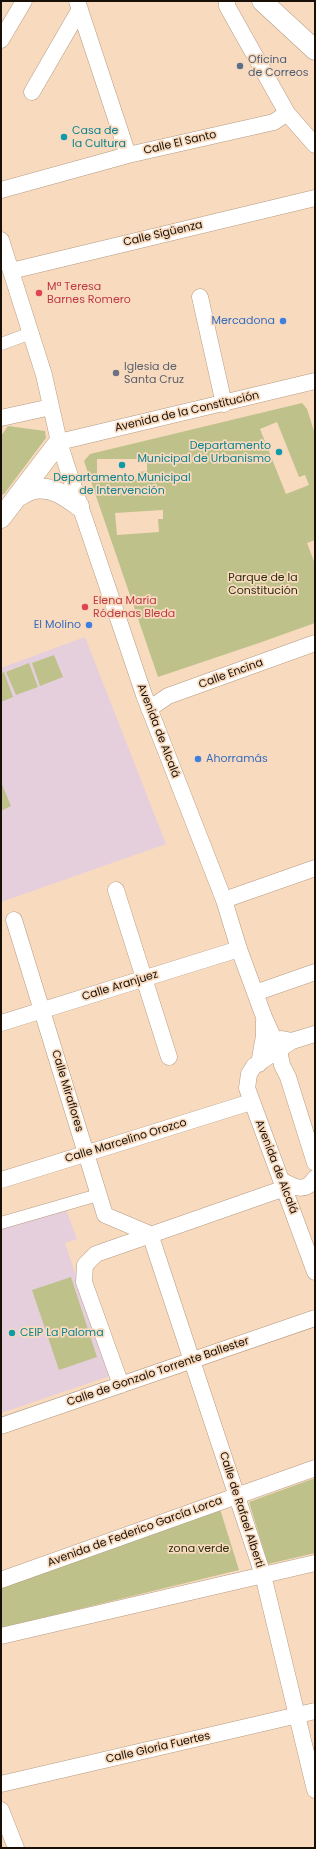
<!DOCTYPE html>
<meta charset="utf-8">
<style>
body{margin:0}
#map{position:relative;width:316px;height:1849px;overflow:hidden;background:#f8dabf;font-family:Poppins,sans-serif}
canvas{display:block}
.frame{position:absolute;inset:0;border:2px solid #180f06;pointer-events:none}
</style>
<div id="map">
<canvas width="316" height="1849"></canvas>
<div class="frame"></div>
</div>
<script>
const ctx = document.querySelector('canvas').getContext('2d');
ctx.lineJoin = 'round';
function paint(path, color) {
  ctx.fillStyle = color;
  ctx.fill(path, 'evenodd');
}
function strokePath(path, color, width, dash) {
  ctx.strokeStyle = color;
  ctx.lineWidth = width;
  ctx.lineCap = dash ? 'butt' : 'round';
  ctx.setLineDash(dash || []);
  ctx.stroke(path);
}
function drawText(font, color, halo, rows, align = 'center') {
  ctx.font = font + ' Poppins,sans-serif';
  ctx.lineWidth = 3.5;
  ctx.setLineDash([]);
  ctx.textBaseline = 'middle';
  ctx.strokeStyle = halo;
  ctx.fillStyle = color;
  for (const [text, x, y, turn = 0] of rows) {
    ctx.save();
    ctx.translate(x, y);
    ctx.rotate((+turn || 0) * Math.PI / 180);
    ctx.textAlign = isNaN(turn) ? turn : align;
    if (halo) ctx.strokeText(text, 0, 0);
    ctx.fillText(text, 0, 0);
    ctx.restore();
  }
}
paint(new Path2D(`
 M85,637L166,844L1,902V668Z
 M65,1207L77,1239L65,1243L110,1376L1,1413V1225Z`), '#e5cfdc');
paint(new Path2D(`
 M302,403L307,409L315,434V540L307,543L315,564V623L259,643L158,677L84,461L90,454ZM277,422L299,477L305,475L309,485L286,494L260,429ZM97,459H147V471L138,472V479H97ZM163,510V519H158L159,532L117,535L115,513Z
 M8,426L45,431L46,438L4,494L1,495V436Z
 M54,655L63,677L40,686L32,663Z
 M29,663L38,687L16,695L6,672Z
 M4,672L13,697L1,702V674Z
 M1,782L11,806L1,811Z
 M71,1277L97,1357L59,1370L32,1290Z
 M315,1478V1553L268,1564L249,1502Z
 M220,1509L239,1570L1,1628V1588Z`), '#bec28a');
const pedestrian = new Path2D(`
 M1,344L31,333
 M1,1223L98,1195`);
const minor = new Path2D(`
 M77,1L128,155
 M227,1V6L287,113L315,145
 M1,40L24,1
 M32,92L80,9
 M1,190L128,155L274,122L287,113
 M1,240L44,375L59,442L68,470L144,695L224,900L239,949L264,1017L279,1050L282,1065L288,1077L315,1163
 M11,271L315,198
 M200,297L224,404
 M1,418L51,407
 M59,442L315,381
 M149,709L168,696L315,643
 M116,890L169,1057
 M224,900L315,868
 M14,920L105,1215L150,1234
 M255,993L315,972
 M1,1023L239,949
 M282,1039L292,1041L315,1034
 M292,1041L254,1066L249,1074L247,1088L315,1272
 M259,1064L264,1036V1021
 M1,1180L251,1102
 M281,1180C294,1187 305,1194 315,1178
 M150,1234L263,1575L315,1790
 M121,1385L84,1282L85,1265L96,1254L285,1188
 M1,1426L315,1318
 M1,1580L315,1468
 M1,1636L315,1563
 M1,1784L315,1711
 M1,1810L16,1848`);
const tertiary = new Path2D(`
 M262,1L315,50
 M17,497C23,494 29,490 35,489C52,486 66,496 79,506
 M1,518L59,442`);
strokePath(pedestrian, '#b59a80', 13);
strokePath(minor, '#b59a80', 17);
strokePath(tertiary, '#b59a80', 21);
strokePath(pedestrian, '#fff', 12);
strokePath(minor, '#fff', 16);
strokePath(tertiary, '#fff', 20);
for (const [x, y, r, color] of [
 [240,66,4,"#5c6f8a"],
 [64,137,4,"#0f9aa8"],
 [39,293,4,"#e0444e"],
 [283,321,4,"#3f7fe0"],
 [116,373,4,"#6b7280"],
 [279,452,4,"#0f9aa8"],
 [122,465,4,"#0f9aa8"],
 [85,607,4,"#e0444e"],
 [89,625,4,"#3f7fe0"],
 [198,759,4,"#3f7fe0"],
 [12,1333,4,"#0f9aa8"]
]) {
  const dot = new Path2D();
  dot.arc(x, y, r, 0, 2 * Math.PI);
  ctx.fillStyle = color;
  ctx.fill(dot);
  strokePath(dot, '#f8dabf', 1.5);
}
drawText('11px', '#4e5e75', '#f8dabf', [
 ["Oficina",248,60],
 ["de Correos",248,73]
], 'left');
drawText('11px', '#0d838f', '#f8dabf', [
 ["Casa de",72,131],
 ["la Cultura",72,144],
 ["Departamento",271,446,"right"],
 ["Municipal de Urbanismo",271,459,"right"],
 ["Departamento Municipal",122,478,"center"],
 ["de Intervención",122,491,"center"],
 ["CEIP La Paloma",20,1333]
], 'left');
drawText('11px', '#180f06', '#f8dabf', [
 ["Calle El Santo",180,143,-13],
 ["Calle Sigüenza",163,234,-13],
 ["Avenida de la Constitución",187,412,-13],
 ["Calle Encina",231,674,-20],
 ["Avenida de Alcalá",158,731,69],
 ["Calle Aranjuez",120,986,-17],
 ["Calle Miraflores",67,1091,73],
 ["Calle Marcelino Orozco",126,1141,-17],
 ["Avenida de Alcalá",276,1167,69],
 ["Calle de Gonzalo Torrente Ballester",158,1372,-19],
 ["Calle de Rafael Alberti",241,1510,72],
 ["Avenida de Federico García Lorca",135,1532,-20],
 ["Calle Gloria Fuertes",158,1748,-13]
]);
drawText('11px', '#be3a42', '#f8dabf', [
 ["Mª Teresa",47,287],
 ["Barnes Romero",47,300],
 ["Elena María",93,601],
 ["Ródenas Bleda",93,614]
], 'left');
drawText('11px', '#366cbe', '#f8dabf', [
 ["Mercadona",275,321],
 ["El Molino",81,625],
 ["Ahorramás",206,759,"left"]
], 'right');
drawText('11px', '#5b616d', '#f8dabf', [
 ["Iglesia de",124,367],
 ["Santa Cruz",124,380]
], 'left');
drawText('11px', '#2c2d0e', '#f8dabf', [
 ["Parque de la",263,578],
 ["Constitución",263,591],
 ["zona verde",199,1549]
]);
</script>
